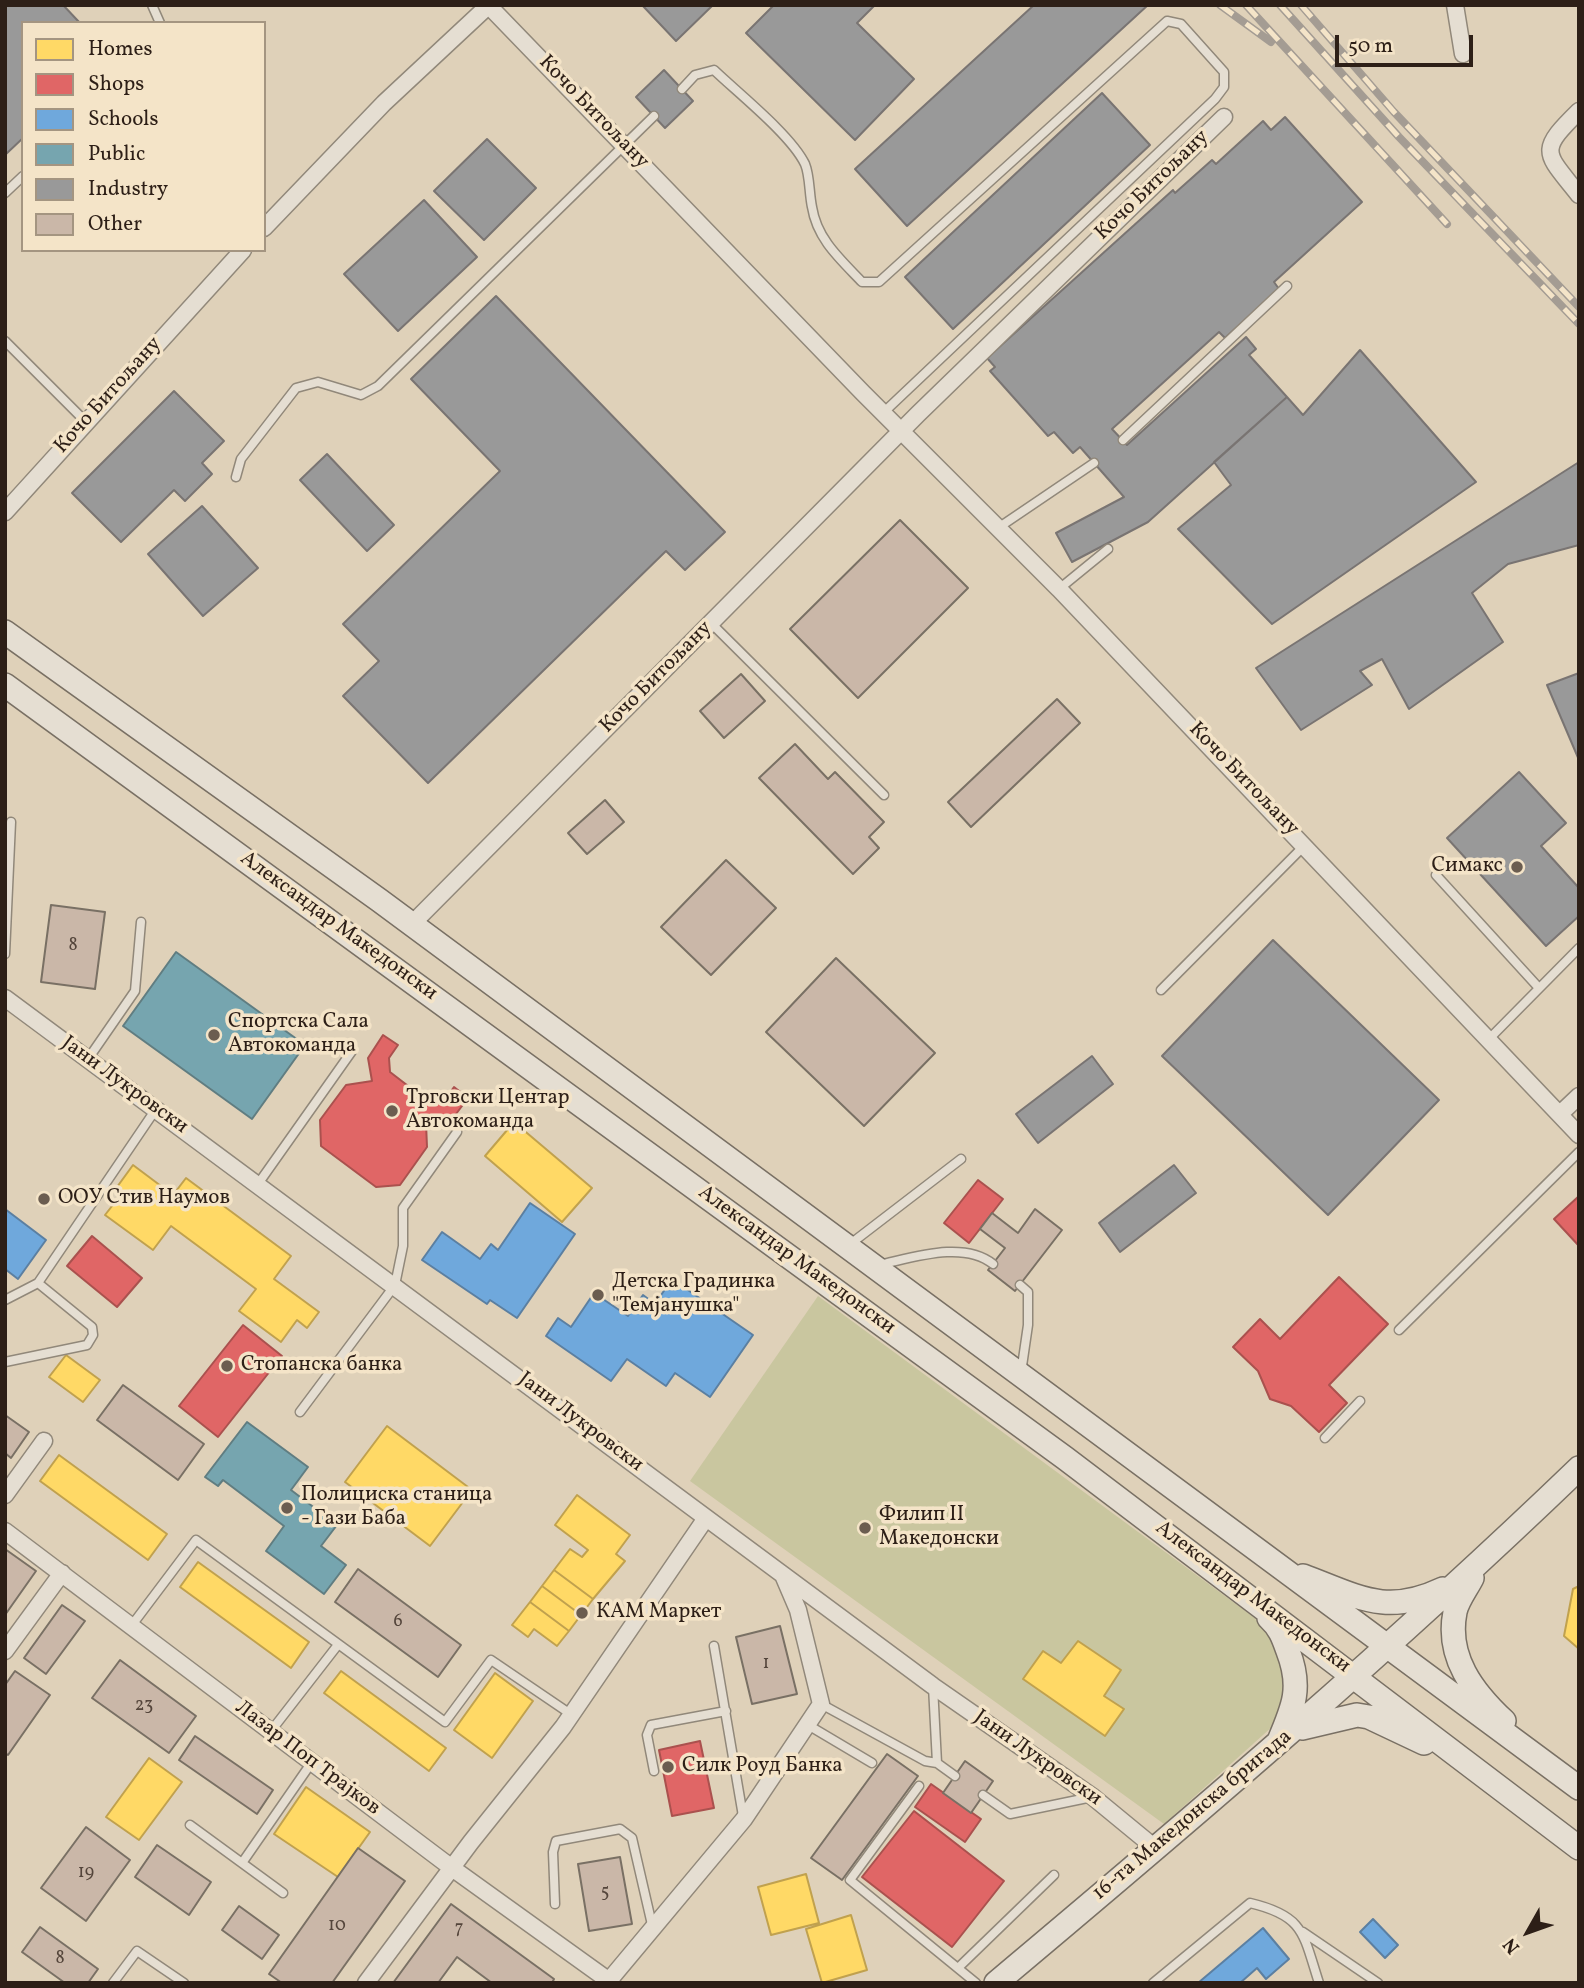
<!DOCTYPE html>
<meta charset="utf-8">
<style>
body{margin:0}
#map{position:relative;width:1584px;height:1988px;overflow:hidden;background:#dfd1b9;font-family:Vollkorn,serif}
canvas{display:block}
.frame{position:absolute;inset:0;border:7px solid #2d1f17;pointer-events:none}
.legend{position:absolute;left:21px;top:21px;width:245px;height:231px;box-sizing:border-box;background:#f4e4c8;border:2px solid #a49581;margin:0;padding:9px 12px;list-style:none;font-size:21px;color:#2d1f17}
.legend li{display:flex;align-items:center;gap:14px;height:35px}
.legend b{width:35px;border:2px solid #a49581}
.north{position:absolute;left:1493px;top:1897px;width:70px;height:70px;-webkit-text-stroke:5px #f4e4c8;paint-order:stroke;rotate:230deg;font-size:19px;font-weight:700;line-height:28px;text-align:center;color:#2d1f17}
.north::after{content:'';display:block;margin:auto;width:24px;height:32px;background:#2d1f17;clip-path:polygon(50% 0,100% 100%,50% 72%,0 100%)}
.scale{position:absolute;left:1335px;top:35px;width:138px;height:32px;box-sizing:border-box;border:4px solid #2d1f17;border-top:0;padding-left:9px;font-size:21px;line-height:24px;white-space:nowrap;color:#2d1f17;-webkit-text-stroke:5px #f4e4c8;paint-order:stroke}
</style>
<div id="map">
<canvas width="1584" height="1988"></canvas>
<div class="frame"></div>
<ul class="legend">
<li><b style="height:19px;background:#ffd966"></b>Homes</li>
<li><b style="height:19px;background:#e06666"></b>Shops</li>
<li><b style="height:19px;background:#6fa8dc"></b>Schools</li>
<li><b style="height:19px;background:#76a5af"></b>Public</li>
<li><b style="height:19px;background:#999"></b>Industry</li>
<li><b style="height:19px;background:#cab7a8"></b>Other</li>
</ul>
<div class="north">N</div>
<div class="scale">50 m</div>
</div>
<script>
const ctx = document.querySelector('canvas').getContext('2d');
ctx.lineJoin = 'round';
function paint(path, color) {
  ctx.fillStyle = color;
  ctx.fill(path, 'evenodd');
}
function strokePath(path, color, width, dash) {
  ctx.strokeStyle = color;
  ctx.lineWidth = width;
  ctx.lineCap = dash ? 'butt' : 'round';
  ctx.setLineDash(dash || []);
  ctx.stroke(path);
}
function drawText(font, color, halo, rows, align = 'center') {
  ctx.font = font + ' Vollkorn,serif';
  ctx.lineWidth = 7;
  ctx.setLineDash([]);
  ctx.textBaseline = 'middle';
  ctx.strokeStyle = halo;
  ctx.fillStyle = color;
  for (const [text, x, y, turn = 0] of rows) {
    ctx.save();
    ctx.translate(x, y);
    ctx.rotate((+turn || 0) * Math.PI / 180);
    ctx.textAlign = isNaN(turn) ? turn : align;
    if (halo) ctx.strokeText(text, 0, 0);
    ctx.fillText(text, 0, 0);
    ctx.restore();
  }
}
paint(new Path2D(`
 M818,1296L1267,1627L1289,1680L1273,1726L1164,1824L690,1481Z`), '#c9c69f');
const homes = new Path2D(`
 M514,1122L592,1188L562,1222L485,1156Z
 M133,1165L173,1195L186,1178L291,1256L274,1279L319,1312L307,1328L297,1320L281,1342L239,1311L256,1289L171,1226L153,1250L105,1215L123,1192L117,1187Z
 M66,1355L100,1380L83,1402L49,1377Z
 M387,1426L472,1490L430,1546L345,1482Z
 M59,1455L167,1534L148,1560L40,1481Z
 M577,1495L630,1535L616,1554L625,1561L593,1599L554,1570L570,1549L582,1557L588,1550L555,1525Z
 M198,1562L309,1642L291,1668L180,1587Z
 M554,1570L593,1599L581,1615L542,1586Z
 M542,1586L581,1615L569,1631L530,1602Z
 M1579,1586V1649L1564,1636L1573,1589Z
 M530,1602L569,1631L557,1646L534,1629L528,1637L512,1625Z
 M1078,1641L1121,1670L1104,1696L1124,1709L1105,1736L1023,1679L1043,1651L1061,1663Z
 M341,1671L446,1748L429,1771L324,1693Z
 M495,1673L533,1701L492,1758L454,1730Z
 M149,1758L182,1782L139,1840L106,1817Z
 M306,1787L370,1832L338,1877L274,1834Z
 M806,1874L819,1923L771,1935L758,1887Z
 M851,1915L867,1970L822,1983L806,1929Z`);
paint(homes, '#ffd966');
strokePath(homes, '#c0a14e', 2);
const shops = new Path2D(`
 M383,1035L398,1045L389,1058L390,1072L429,1102L444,1101L454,1087L468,1098L450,1122L426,1123L427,1147L400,1185L376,1187L321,1146L320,1120L346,1085L372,1081L368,1058Z
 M978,1180L1003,1199L969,1243L944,1223Z
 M1579,1196V1246L1554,1219Z
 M92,1236L142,1278L117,1307L67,1266Z
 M1339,1277L1388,1324L1329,1385L1347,1403L1319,1432L1291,1406L1270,1399L1258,1371L1233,1347L1260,1319L1280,1339Z
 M243,1325L282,1356L218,1437L179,1406Z
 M700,1741L714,1808L672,1816L659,1750Z
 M931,1784L981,1819L965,1842L915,1807Z
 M914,1811L1004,1881L952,1947L862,1877Z`);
paint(shops, '#e06666');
strokePath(shops, '#aa514e', 2);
const schools = new Path2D(`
 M530,1203L575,1234L517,1318L490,1300L487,1304L422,1260L442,1232L480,1259L491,1244L498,1250Z
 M5,1209L46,1240L18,1279L5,1269Z
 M672,1279L753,1335L710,1397L675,1373L666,1386L627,1359L611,1381L546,1336L558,1318L571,1327L594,1293L628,1316L643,1295L655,1304Z
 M1373,1919L1398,1945L1385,1958L1360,1932Z
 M1263,1928L1289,1959L1266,1979L1257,1968L1240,1983H1198Z`);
paint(schools, '#6fa8dc');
strokePath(schools, '#5b7fa1', 2);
const public = new Path2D(`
 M176,952L305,1045L252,1119L123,1026Z
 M247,1422L308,1467L291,1490L337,1525L321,1546L346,1565L324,1594L266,1551L284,1526L223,1480L218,1486L205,1477Z`);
paint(public, '#76a5af');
strokePath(public, '#607d81', 2);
const industry = new Path2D(`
 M5,5H63L80,23H23V138L5,155Z
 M642,5H713L676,41Z
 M774,5H875L857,23L914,79L855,140L746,33Z
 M1034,5H1148L907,226L855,169Z
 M664,70L693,101L665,128L636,97Z
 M1102,93L1150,145L953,329L905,277Z
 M1285,117L1362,202L1274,282L1279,289L1225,338L1219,332L1112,429L1127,445L1246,337L1256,349L1249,355L1287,397L1148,522L1072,562L1056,533L1124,497L1080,447L1073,453L1054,432L1048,436L990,371L995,367L987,358L1173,190L1175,193L1212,160L1216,164L1263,121L1271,130Z
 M487,139L536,188L484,240L434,191Z
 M424,200L477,257L398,331L344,274Z
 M496,296L725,532L685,570L666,551L428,783L343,696L379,661L343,624L500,471L411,379Z
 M1360,350L1476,482L1272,624L1178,529L1231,485L1214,462L1287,397L1303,415Z
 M174,391L224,441L202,463L212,474L185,501L174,490L121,542L72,493Z
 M327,454L394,525L367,551L300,480Z
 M1579,462V545L1508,564L1472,593L1503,642L1409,709L1382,659L1360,671L1372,685L1301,730L1256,668Z
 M202,506L258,568L203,616L148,554Z
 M1579,673V760L1547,685Z
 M1519,772L1566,823L1541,846L1579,888V916L1546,946L1447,838Z
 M1273,940L1439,1100L1328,1215L1162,1056Z
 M1092,1056L1113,1084L1038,1143L1016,1114Z
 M1174,1165L1196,1193L1120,1252L1099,1223Z`);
paint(industry, '#999');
strokePath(industry, '#797472', 2);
const building = new Path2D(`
 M900,520L968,588L858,698L790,629Z
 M741,674L765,701L724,738L700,711Z
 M1057,699L1080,723L971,827L948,802Z
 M795,744L828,779L835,772L884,822L869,837L879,848L853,874L759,778Z
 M605,800L624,822L587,854L568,833Z
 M726,860L776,908L711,975L661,927Z
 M51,905L105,912L95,989L41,982Z
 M836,958L935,1053L864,1126L766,1032Z
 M1035,1209L1062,1230L1015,1291L988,1270L1005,1248L980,1229L992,1213L1018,1233Z
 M123,1385L204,1444L178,1480L97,1420Z
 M5,1415L29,1432L11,1458L5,1453Z
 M5,1549L36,1571L5,1615Z
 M358,1569L461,1645L438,1677L335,1602Z
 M62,1605L85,1621L46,1674L24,1658Z
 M780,1626L797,1694L752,1704L736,1637Z
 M120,1660L196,1716L169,1753L92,1698Z
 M15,1671L50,1695L8,1755L5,1753V1685Z
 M195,1736L273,1790L257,1814L179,1760Z
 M887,1754L918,1776L842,1880L811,1858Z
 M965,1761L993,1781L971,1813L943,1793Z
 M86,1827L130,1860L86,1921L41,1888Z
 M157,1845L211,1882L189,1915L135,1877Z
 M358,1848L405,1881L332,1983H282L269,1974Z
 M620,1857L632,1924L589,1931L578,1864Z
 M451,1904L554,1979L552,1983H492L457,1957L438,1983H393Z
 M239,1906L279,1935L262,1959L222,1930Z
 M40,1927L98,1969L88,1983H65L22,1952Z`);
paint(building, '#cab7a8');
strokePath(building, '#797064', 2);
const lane = new Path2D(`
 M152,5L160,23
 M682,89L695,75L714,70C738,93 791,135 805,164C810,176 809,193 812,207C817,239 840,259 862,282H879L1167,21L1181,24L1224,72V87L1215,99L883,413
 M5,193L23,176
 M5,341L85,421
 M1123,440L1287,286
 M236,477L241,459L296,388L318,382L361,395L378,386L654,116
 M998,528L1094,463
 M1059,589L1108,549
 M711,623L884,795
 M1436,875L1539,988
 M5,954L11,822
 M1161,990L1305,845
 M1489,1039L1579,948
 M88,1059L135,991L141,922
 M258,1184L352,1051
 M849,1245L961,1159
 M878,1265C912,1258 963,1240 993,1264
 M38,1283L156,1109
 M1020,1285L1028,1292V1325L1021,1373
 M5,1300L38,1283L92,1327L93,1335L87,1345L5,1362
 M1399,1330L1579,1152
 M300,1412L395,1285L403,1246V1208L457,1132
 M1325,1438L1360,1401
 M132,1625L196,1540L445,1722L491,1660L572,1715
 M714,1646L743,1816
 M933,1686L937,1763L955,1776
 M821,1704L925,1761L937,1763
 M808,1725L872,1763
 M271,1731L337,1646
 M654,1771L647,1735L651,1725L726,1711
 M919,1786L850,1880L976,1983
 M983,1795L1010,1814L1092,1797
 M190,1825L283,1893
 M242,1863L312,1762
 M555,1904L553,1852L556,1841L620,1829L632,1838L653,1929
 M1303,1932L1378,1983
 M959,1967L1054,1875
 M113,1983L137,1951L184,1983
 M1153,1983L1250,1903C1305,1916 1303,1934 1319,1983`);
const street = new Path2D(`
 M488,5L863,393L1059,589L1579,1135
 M1455,5L1463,54
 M1579,111C1537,152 1545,152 1579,195
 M264,228L384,103L488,6
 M5,512L243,250
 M412,924L918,414L1224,117
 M5,998L933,1686L1093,1797L1155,1848
 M1560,1114L1579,1096
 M5,1495L44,1441
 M5,1531L452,1868L612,1983
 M5,1651L62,1573
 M366,1983L471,1842L563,1727L706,1518
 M607,1983L744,1819L821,1704L798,1610L783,1575`);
const secondary = new Path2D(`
 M5,632L379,900L1579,1788
 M5,685L1065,1458L1579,1848
 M1303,1576C1359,1597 1386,1616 1443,1589
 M1472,1578C1467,1588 1457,1601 1455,1612C1446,1657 1473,1692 1504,1721
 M1269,1618C1280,1628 1283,1637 1288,1651C1302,1687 1294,1706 1279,1741
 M1302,1728L1357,1715L1369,1717L1424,1743
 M996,1983C1195,1816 1392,1648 1579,1468`);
strokePath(lane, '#91887a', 11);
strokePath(street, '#91887a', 19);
strokePath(secondary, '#797064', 26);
strokePath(lane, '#e5ded2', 8);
strokePath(street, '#e5ded2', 16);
strokePath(secondary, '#e5ded2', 23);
const rail = new Path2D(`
 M1220,5L1271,42
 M1246,5L1447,224
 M1280,5L1399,137L1579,324
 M1301,5L1394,112L1579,307`);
strokePath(rail, '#a49c93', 8);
strokePath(rail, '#f4e4c8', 5, [16]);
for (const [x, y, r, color] of [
 [1517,867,7,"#6b5d50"],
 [214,1035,7,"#6b5d50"],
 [392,1111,7,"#6b5d50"],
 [44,1199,7,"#6b5d50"],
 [598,1295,7,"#6b5d50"],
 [227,1366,7,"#6b5d50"],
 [287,1508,7,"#6b5d50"],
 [865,1528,7,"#6b5d50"],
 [582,1613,7,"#6b5d50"],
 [668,1767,7,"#6b5d50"]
]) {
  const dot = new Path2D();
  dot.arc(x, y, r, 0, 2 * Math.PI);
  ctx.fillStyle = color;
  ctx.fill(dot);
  strokePath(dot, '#f4e4c8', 2.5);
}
drawText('18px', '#54453b', null, [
 ["8",73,947],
 ["6",398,1623],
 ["1",766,1665],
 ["23",144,1707],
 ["19",86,1874],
 ["5",605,1894],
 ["10",337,1927],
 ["7",459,1930],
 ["8",60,1960]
]);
drawText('21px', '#2d1f17', '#f4e4c8', [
 ["Кочо Битољану",593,113,46],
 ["Кочо Битољану",1153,186,-44],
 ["Кочо Битољану",109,396,-48],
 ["Кочо Битољану",657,678,-45],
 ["Кочо Битољану",1243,780,46],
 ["Александар Македонски",338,927,36],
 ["Јани Лукровски",124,1086,36],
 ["Александар Македонски",796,1261,36],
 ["Јани Лукровски",580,1423,37],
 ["Александар Македонски",1252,1598,37],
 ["Лазар Поп Трајков",307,1759,37],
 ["Јани Лукровски",1037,1759,35],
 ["16-та Македонска бригада",1193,1816,-40]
]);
drawText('21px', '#2d1f17', '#f4e4c8', [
 ["Симакс",1503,867,"right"],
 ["Спортска Сала",228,1023],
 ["Автокоманда",228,1047],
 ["Трговски Центар",406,1099],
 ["Автокоманда",406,1123],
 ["ООУ Стив Наумов",58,1199],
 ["Детска Градинка",612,1283],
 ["\"Темјанушка\"",612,1307],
 ["Стопанска банка",241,1366],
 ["Полициска станица",301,1496],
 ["- Гази Баба",301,1520],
 ["Филип II",879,1516],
 ["Македонски",879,1540],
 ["КАМ Маркет",596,1613],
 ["Силк Роуд Банка",682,1767]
], 'left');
</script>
